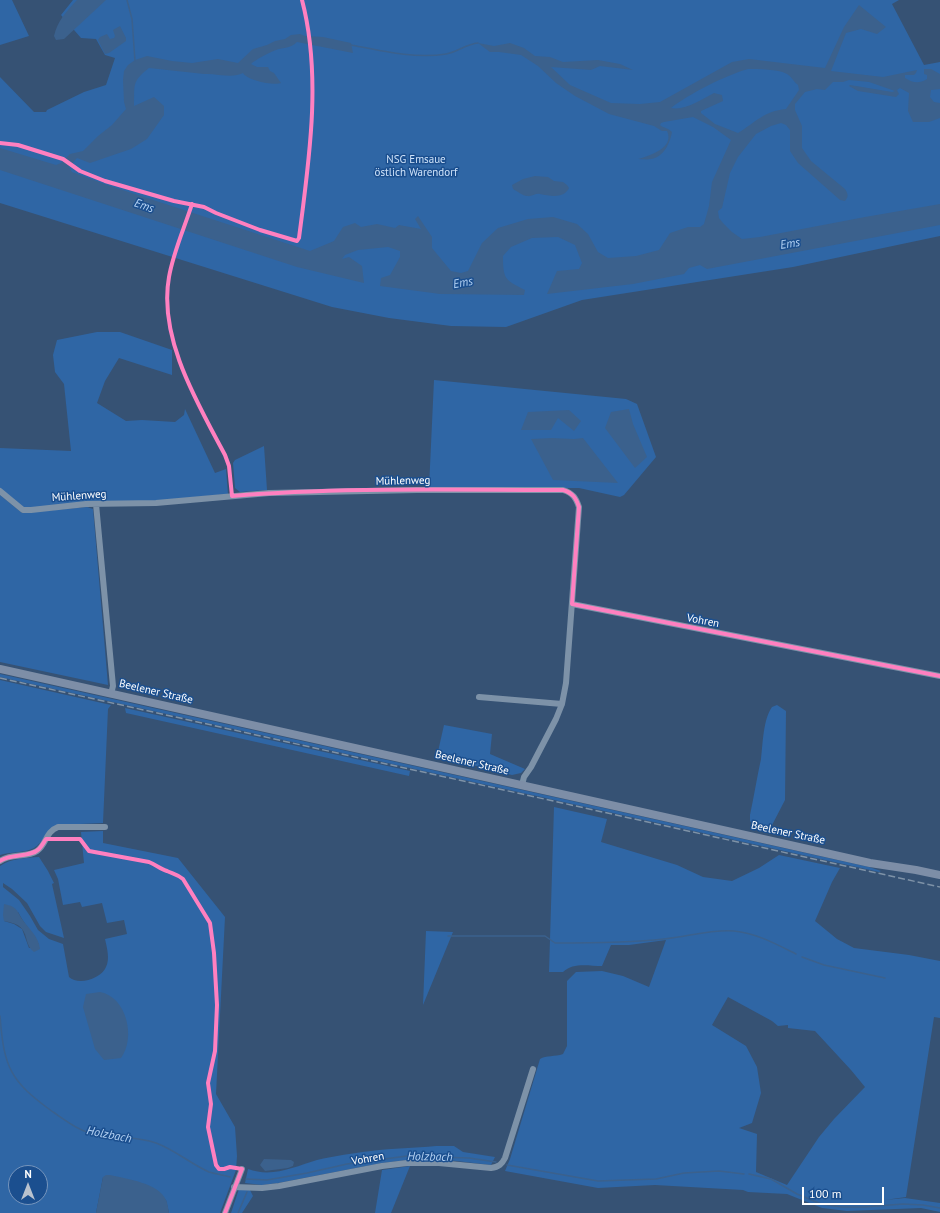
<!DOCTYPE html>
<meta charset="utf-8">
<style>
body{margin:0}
#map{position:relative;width:940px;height:1213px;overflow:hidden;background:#365274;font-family:"PT Sans",sans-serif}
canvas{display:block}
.north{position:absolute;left:8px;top:1165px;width:40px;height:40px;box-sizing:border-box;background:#1b4f8f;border:1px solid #7695bc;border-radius:50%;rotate:0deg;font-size:11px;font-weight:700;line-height:16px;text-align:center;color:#fff}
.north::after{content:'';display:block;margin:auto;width:14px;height:18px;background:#b9c2ce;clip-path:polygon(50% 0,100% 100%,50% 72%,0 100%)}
.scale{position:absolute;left:802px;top:1187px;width:82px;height:18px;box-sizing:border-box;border:2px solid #fff;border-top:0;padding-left:5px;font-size:12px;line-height:14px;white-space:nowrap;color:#fff;-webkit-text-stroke:3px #1b4f8f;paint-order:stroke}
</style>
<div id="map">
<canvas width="940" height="1213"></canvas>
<div class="north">N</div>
<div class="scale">100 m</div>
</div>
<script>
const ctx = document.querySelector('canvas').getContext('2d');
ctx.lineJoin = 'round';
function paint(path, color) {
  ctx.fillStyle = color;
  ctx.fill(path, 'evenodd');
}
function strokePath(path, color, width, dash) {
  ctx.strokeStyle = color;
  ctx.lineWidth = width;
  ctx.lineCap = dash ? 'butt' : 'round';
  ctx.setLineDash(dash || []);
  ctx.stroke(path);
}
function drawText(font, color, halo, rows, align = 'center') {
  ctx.font = font + ' "PT Sans",sans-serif';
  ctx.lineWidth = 3;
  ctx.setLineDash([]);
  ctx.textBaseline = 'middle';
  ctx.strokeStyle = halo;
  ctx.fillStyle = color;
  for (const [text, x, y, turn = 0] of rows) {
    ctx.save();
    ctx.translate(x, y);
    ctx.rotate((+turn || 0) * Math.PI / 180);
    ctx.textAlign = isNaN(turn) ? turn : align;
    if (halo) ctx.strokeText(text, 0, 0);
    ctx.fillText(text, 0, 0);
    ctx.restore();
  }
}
paint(new Path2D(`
 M0,0H12L29,36L0,45Z
 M73,0H899L892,4L924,65L940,62V236L793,267L582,300L506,327L451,326L389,318L332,307L0,203V77L34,112H46L47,110L84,92L106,85L115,58L105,55L96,39L81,38L61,15Z
 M97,332H120L172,350V375L119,358L105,381L97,403L126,421L142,420L175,422L184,415L185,409L215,473L226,469L228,494L156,501L24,508L0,490V448L71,451L64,384L55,372L53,355L57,340Z
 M434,380L626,399L637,404L656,457L624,495L620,497L579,488H429Z
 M264,446L267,490L240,492L235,488L233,463L235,460Z
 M0,495L22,513L87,507L93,509L108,685L0,662Z
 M0,674L869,867L881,871L879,872L0,677Z
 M0,680L111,705L108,709L103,823L57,825C46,829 44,842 34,848C26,853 9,852 0,855Z
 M777,705L786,711L785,800L770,829L754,826L750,821V815C754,796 757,777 761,759C763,743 763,720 772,707Z
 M125,708L410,771L409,776L126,713Z
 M444,725L492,734L490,754L525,769L521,773L512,775L437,756Z
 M554,807L607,819L601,842L677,865L703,877L732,881L759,868L779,855L840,868L832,882L815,921L837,939L854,948L909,955L940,961V1018L934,1017L906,1197L885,1200L905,1198L940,1203V1212L921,1208L847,1211L822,1208L787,1194L748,1192L743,1190L655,1185L598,1188L505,1171L510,1159L540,1059C546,1055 555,1057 563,1054L567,1046V981L576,972L602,971L623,976L649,987L666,940L629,945H611L602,966C589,966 573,962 563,972H549ZM728,997L772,1021L778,1026L788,1025V1028L815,1031L851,1070L865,1087L834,1119L819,1137L787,1185L756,1172L757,1134L739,1128L752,1123L761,1093L757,1067L746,1046L712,1025Z
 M103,831V843L178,858L225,917L216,1094L235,1127L237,1156L236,1170L220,1213H169L166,1200L103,1177L96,1213H0V866C12,858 25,858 39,857L48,871L54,883L52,884L64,938L46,932L40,926L27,903L12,889L3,883V887L19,900L30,916L38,930L49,939L63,944L69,977C78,986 101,979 106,967C110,959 107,948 105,939L127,934L124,920L107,923L102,903L82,907L80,902L63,905L58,879L54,870L84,863L81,832ZM18,912C24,924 33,933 39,945L29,948L22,929L14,924L4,921ZM16,1173H40V1197H16Z
 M426,931L453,932L423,1005Z
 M436,1146H454L463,1152L495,1157L491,1165L439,1159L407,1160L382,1163L278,1183L262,1185L245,1183L248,1169C272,1178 294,1167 317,1160C334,1156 354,1153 371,1151C393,1148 415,1148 436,1146Z
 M410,1166L391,1213H375L382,1170Z
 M239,1189L250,1190L253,1196L242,1213H231Z`), '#2f66a5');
paint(new Path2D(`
 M77,0H106L64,39L56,40L54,36C58,20 66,12 77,0Z
 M859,5L886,27L877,34L861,29L846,33L831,71L883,77L917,70L916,73L914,75H905V78C913,83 919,84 927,79V75L924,74V69H931L940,74V89L931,90L930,97L934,102L940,103V118L929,122H913L908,111L909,93L900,88L897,90L899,94L896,97L858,91L849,86L850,85L892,92L895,91L869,82L849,80L843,82H833L825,90L817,89L805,92L795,104V110L802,126V148L811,161L845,189C848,194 849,196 845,201L840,200L798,163L790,151V130L786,125L781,123L771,126L756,134L738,157L730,173L722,208L718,211L719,218L723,223L732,232L742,239L760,237L865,217L940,204V225L707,269L700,265L689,268L684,274L633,284L547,294L557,271L579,269L582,263L575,245L558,237L532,238L511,247L503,256C503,279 505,280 525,290L524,295L440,294L380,286L381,278L390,275L400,257V251L388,247L358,250L345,255L342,259L349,257L362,266L364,283L297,267L0,170V148L56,165L61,163L70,154L83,151L98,136L112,125L126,109L124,102L123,80L124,71L128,65L135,60L147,56L172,61L192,63L218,59L238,63L253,49L267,45L275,41L285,39L291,35L300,34L305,36L323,37L351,43L353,53L297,42C290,49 284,47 276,50C270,52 255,60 251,64L257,67H268L270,71L274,73L281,83C274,86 246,80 243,73C232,79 216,73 204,74L149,68C131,82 135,85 134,106L154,97L164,106V115L147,139L131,149L90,163L77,158L69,167L72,172L107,185L310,251L334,241L343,227L355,223L361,227L377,224L395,228L399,225L421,229L415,219L418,216L432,237V248L451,271L461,273L468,271L482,243L498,228L528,219L553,217L577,224L588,234L598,252L608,258L636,256L659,250L670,233L688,227H700L704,224L709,206L712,182L731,140L713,127L693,117L664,122L661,123L660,125C663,128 667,127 672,132C670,143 664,157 651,159C647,160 642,159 638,159C649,156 675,148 667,131H662L654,126L609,114L575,96L556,83L538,66L521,55L499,52H490L478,43L494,46L510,43L524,48L535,56L550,57L563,62L598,60L620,64L633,70L600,66L591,70L551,67L570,85L611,103L640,104L660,102L732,62L749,59L825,68L844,27ZM748,69C758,69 778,69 787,74C791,76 793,81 798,85L799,90L786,109C764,111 756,122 738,133L715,124L701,113V111L723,101L722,95L714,93C702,99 685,111 671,108C689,94 726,75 748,69Z
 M120,26L126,38V41L109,53L105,54L98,40L100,37L107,34L110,39L114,38L115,36L113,30Z
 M535,176L548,177L554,181L563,182L567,185L569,188C564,199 550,196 540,194C536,193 531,197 527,196C523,196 517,191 513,189L512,185L523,179Z
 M629,409L633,424L647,457L635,468L605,428L611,412Z
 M569,410L581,421L574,431L558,418L551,430H521L528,412Z
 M552,438L574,439L583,438L618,483L553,480L531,439Z
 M4,904C7,905 10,905 13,907C18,910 19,915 22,919C29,929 39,937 40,949L34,952C25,945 28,936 22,929C19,924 10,922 4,921L3,915Z
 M100,992C127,997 136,1038 121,1058L104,1060L95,1049L83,1007L86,994Z
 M264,1159L291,1160L294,1162L293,1166L288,1168L265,1171L260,1165Z
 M106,1175H110C127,1179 159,1183 166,1200C168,1204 168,1209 169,1213H96L103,1177Z`), '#3b618d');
strokePath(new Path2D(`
 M127,0L132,19L135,61
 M351,45C382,51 415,59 446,54C458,52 466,44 478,43
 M448,936H545L555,943C592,943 628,943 664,939C687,937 711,929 734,931C756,933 776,944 796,954
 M802,957L824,965L885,978
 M0,1016C4,1068 10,1081 53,1112C64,1119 74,1128 87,1132C109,1139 134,1135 156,1143C175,1150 191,1164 209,1172C216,1174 223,1175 230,1177
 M507,1165L598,1181L656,1179L684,1173L719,1171L744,1174
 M749,1174L771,1179L797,1194L821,1204L842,1207H864L903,1204L923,1205L940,1208
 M246,1179L267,1180L307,1173L347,1164L407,1156L469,1158L496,1162
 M238,1213L247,1192`), '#3b618d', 1.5);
strokePath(new Path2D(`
 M0,491L23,510H31L86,504L156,503L269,493L417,490H563C573,493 576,498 579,507L566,683L562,704L556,719L531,767L524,777L522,785
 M96,504L113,686L111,694
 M572,604L940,676
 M479,697L562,704
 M0,861C11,853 27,858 37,851C47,844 45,832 58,827H105
 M234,1187L262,1188L279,1186L382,1166L407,1163H439L491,1168C499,1167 502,1164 505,1158L533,1069
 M225,1213L242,1169`), '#7d92a8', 6);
strokePath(new Path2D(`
 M0,669L781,843L870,863L916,870L940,875`), '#7d8ea7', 8);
strokePath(new Path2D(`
 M0,678L940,887`), '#7e92a7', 1.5, [7, 3]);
strokePath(new Path2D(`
 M0,143L18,145L63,159L80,171L105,181L174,201L204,207L216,213L260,230L297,241L299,238C309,161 322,76 302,0
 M192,204C184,229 173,253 169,277C158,338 198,404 225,455L229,466L232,496C342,487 453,490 563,490C573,493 576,498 579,507L572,604L940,676
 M0,861C11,853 30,858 39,849C42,846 44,842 46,839H80L89,851L149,862C156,865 161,869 167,871C174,874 177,874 183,879L210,923L214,953L217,1005L215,1051L208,1083L211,1104L208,1127L216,1165L219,1169H224L230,1167L242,1169L225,1213`), '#ff80c0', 4);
drawText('11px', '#cfe3fa', '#1b4f8f', [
 ["NSG Emsaue",416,160],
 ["östlich Warendorf",416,173]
]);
drawText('11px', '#fff', '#1b4f8f', [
 ["Mühlenweg",403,481,-1],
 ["Mühlenweg",79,496,-4],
 ["Vohren",703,621,11],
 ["Beelener Straße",156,692,13],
 ["Beelener Straße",472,763,13],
 ["Beelener Straße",788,833,12],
 ["Vohren",368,1159,-10]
]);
drawText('italic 12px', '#b5d3f5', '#1b4f8f', [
 ["Ems",144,206,19],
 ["Ems",790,244,-9],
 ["Ems",463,283,-10],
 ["Holzbach",109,1135,11],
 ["Holzbach",430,1157,1]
]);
</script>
